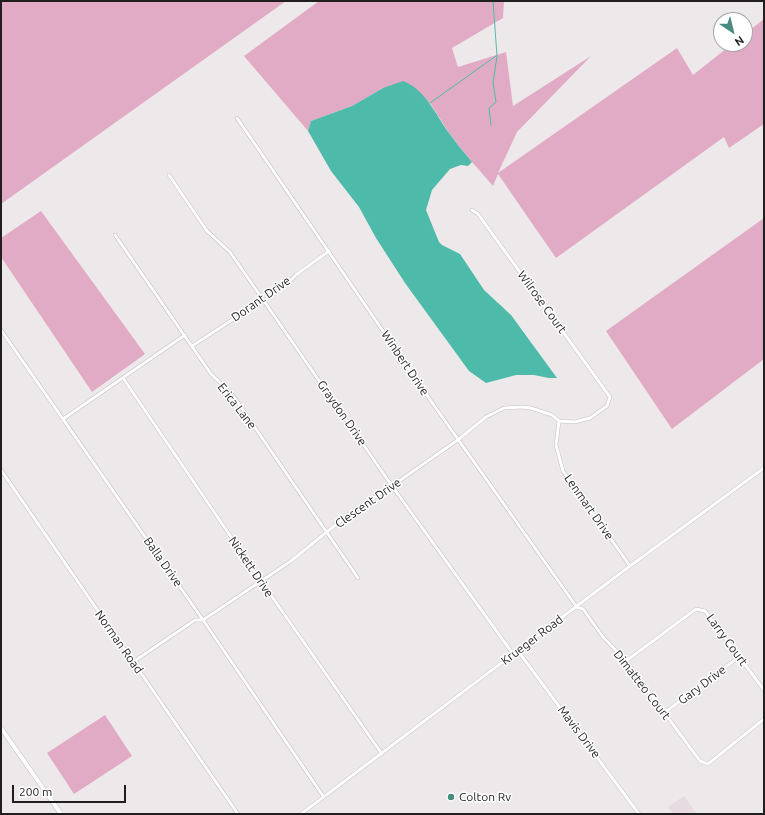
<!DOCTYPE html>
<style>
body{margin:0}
#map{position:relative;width:765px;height:815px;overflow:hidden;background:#ede8ea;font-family:Ubuntu,sans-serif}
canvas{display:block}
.frame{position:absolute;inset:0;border:2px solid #201e1f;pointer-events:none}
.north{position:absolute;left:713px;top:12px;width:40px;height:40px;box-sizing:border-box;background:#fff;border:1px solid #a6a5a5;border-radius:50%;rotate:145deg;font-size:11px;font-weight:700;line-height:16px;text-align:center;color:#201e1f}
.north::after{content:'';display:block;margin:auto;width:14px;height:18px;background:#488c80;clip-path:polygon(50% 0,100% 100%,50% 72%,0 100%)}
.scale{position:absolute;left:12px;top:785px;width:114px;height:18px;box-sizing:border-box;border:2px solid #201e1f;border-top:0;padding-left:5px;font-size:12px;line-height:14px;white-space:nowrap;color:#201e1f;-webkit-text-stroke:3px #fff;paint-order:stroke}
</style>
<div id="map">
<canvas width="765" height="815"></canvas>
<div class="frame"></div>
<div class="north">N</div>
<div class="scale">200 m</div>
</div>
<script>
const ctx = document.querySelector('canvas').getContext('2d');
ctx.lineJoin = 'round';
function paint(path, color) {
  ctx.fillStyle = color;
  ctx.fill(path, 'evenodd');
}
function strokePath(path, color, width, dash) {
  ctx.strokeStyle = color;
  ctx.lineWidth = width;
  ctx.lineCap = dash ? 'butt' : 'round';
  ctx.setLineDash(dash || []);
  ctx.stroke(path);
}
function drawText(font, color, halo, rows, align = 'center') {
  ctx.font = font + ' Ubuntu,sans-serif';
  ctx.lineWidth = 3;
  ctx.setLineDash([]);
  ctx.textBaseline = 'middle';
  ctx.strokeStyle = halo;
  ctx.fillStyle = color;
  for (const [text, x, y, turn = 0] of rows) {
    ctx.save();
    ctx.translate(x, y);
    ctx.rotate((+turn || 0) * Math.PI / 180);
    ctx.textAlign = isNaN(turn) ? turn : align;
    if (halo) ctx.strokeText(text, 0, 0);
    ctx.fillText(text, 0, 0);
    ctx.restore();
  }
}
paint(new Path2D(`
 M684,796L697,814H673L668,807Z`), '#e7dae0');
paint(new Path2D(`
 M1,1H286L1,204Z
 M319,1H504L503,18L452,48L458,67L506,52L513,106L591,56L517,132L498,173L677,48L693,75L732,44H745V34L764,19V124L729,148L724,137L556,258L498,174L493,186L472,162L449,133L430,103L383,88L352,106L311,121L308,131L244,56Z
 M41,211L145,354L92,392L1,257V238Z
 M764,218V359L672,429L606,331Z
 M105,715L132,756L74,794L47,753Z`), '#e2abc5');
paint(new Path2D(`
 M403,81C425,89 436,115 449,133C456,143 464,152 472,162L468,166L461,165L450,169L432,190L426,210L439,242L442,245L460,254L484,290L511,315L557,378H549L534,375H516L486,383L469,371L405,283L376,238L359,207L331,171L308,131L311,121L352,106L383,88Z`), '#4ebbaa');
strokePath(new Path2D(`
 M430,103L496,56
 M491,125L489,108L496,102L493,83L497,56L493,1`), '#4ebbaa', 1);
const street = new Path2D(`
 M237,118L433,404L576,606
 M169,175L207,231L230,252L392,486L513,654
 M115,235L211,374L232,394L358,578
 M1,330L203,620L323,796
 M192,346L232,320L241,316L264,301L286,285L297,274L329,251
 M123,378L261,581L382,754
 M63,419L185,335
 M559,421L556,445L563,471L630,566
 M1,470L238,814
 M576,607L583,609L603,637L626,661L700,761L708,764L764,719
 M518,651L639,814
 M626,661L696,609L705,611L764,690
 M133,662L195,620H203L291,561L349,514L392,486L459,439L486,417L504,408L522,407L531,408L552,415L559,421L575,422L590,418L607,406L610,397L478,214L472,210
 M664,713L739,657
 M301,814L630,566L764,468`);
const secondary = new Path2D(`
 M1,728L61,814`);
strokePath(street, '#c3bec1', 4);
strokePath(secondary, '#c3bec1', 5);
strokePath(street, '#fff', 3);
strokePath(secondary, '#fff', 4);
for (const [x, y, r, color] of [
 [451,797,4,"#488c80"]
]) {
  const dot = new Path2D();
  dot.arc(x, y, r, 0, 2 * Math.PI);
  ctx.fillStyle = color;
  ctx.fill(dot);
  strokePath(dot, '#fff', 1.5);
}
drawText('12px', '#201e1f', '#fff', [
 ["Dorant Drive",261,299,-35],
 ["Wilrose Court",542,302,54],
 ["Winbert Drive",405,363,56],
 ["Erica Lane",237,406,52],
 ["Graydon Drive",342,413,55],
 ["Clescent Drive",368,503,-35],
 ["Lenmart Drive",589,507,55],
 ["Balla Drive",163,562,55],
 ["Nickett Drive",251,567,56],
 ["Krueger Road",532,640,-37],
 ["Larry Court",727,640,54],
 ["Norman Road",119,642,55],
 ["Dimatteo Court",642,685,52],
 ["Gary Drive",702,685,-37],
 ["Mavis Drive",579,732,53]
]);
drawText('12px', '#201e1f', '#fff', [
 ["Colton Rv",459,797]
], 'left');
</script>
